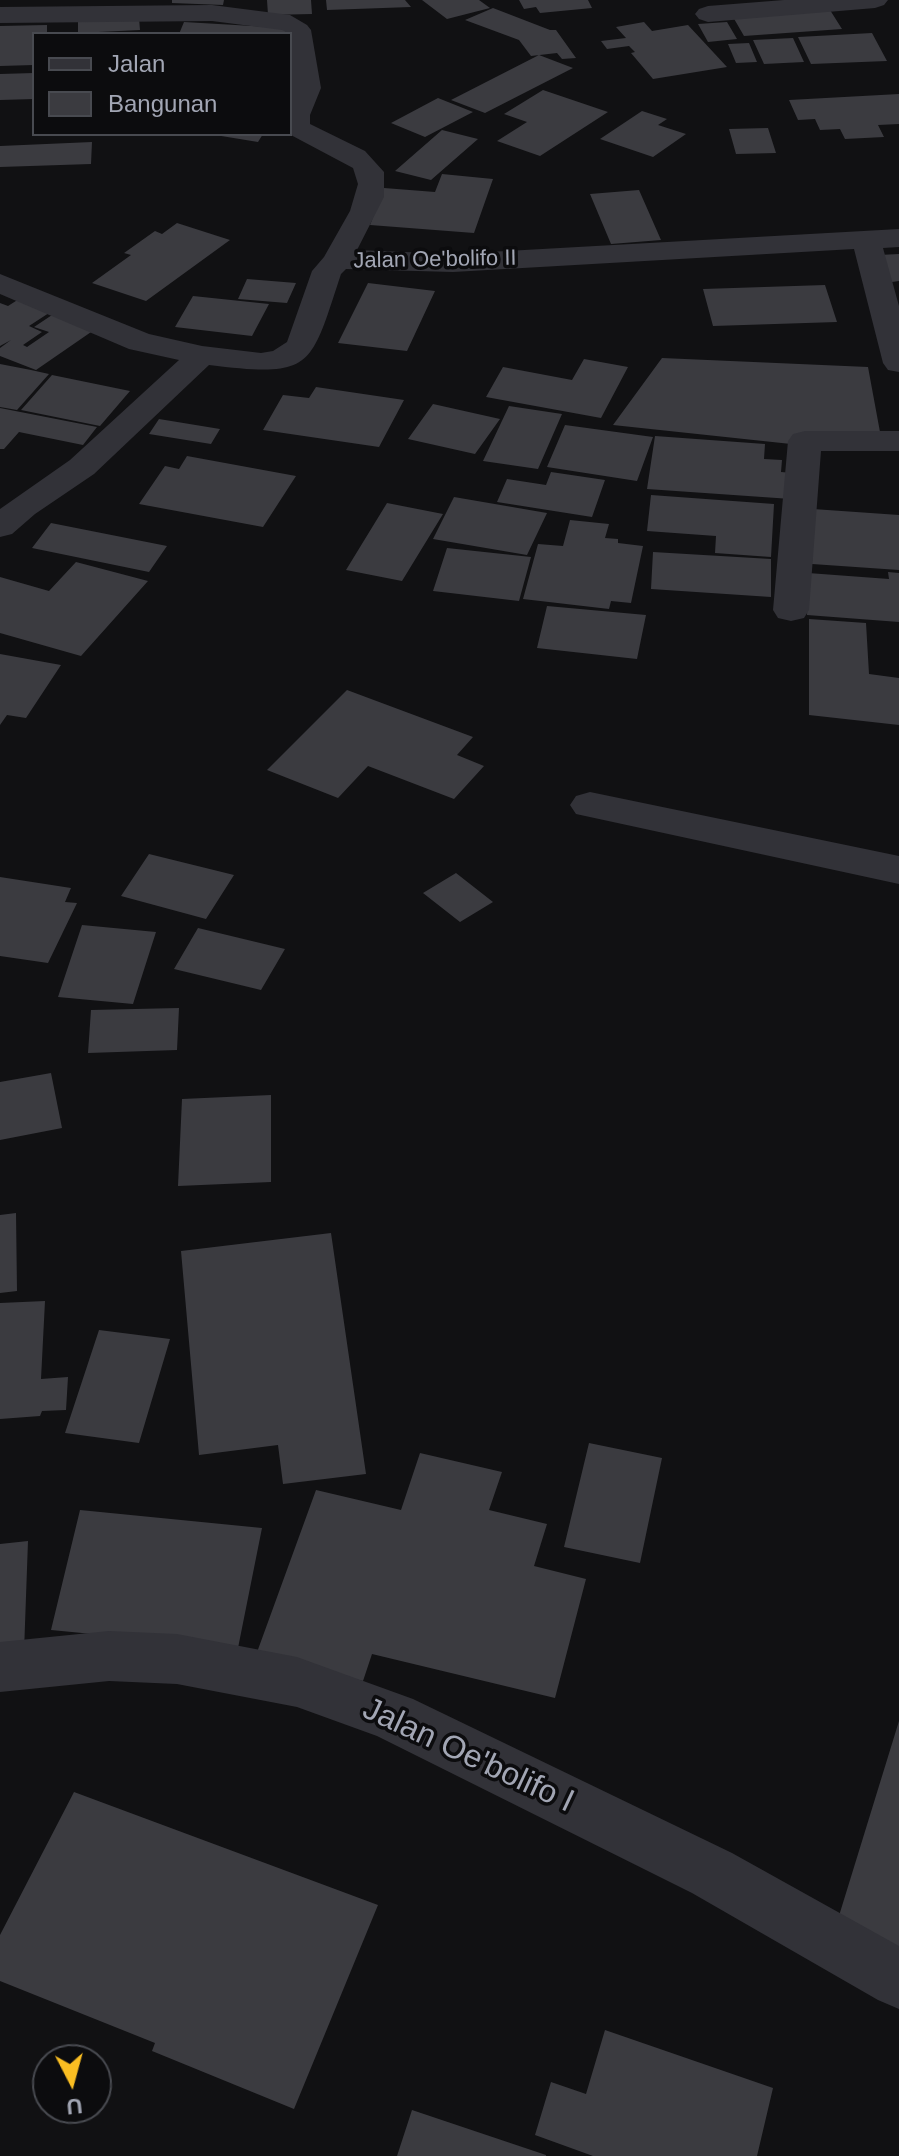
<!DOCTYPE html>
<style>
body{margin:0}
#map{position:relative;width:899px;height:2156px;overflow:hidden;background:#111113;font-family:Helvetica,sans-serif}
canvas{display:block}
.legend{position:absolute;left:32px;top:32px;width:260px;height:104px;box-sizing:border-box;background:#0c0c0e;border:2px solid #484a50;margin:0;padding:10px 14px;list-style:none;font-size:24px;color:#a2a6b4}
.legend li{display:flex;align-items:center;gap:16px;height:40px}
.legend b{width:40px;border:2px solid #484a50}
.north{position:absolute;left:32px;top:2044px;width:80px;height:80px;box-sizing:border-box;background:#0c0c0e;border:2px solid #484a50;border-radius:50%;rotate:174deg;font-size:22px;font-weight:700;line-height:32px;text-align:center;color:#a2a6b4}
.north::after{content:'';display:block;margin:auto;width:28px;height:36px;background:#fabe22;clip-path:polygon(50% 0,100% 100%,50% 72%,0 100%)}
</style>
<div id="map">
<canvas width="899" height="2156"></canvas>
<ul class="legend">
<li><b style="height:10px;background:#323238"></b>Jalan</li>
<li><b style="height:22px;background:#3b3b40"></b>Bangunan</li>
</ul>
<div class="north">U</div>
</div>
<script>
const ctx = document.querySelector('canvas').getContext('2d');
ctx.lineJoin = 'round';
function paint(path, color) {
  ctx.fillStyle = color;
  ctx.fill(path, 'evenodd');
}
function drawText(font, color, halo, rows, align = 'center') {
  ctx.font = font + ' Helvetica,sans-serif';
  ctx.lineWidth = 7;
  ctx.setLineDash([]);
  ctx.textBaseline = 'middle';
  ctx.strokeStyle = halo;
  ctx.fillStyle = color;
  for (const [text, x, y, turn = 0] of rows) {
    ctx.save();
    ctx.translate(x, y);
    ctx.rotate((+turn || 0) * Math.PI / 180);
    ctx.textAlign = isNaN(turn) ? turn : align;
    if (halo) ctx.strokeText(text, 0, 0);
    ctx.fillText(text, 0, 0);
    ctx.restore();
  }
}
paint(new Path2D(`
 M172,0H224L223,5L172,3Z
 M267,0H311L312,14L268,15Z
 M326,0H405L411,7L327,10Z
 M422,0H479L490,8L447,19Z
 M519,0H588L592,8L540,13L536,7L524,9Z
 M493,8L550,30H556L576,58L562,59L557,53L531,56L519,40L465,20Z
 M830,10L842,29L744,36L733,17Z
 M139,18L140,30L78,33V21Z
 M184,22L287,28L285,34H179Z
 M644,22L652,31L688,25L727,67L653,79L631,53L635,52L629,46L607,49L601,41L626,38L616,27Z
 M727,22L737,39L708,42L698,24Z
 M47,25V34H34V65L0,66V26Z
 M872,33L887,61L811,64L798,37Z
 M793,38L804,62L764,64L753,40Z
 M749,43L757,62L736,63L728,44Z
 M539,55L573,68L485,113L451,100Z
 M34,73V99L0,100V74Z
 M543,90L608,112L540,156L497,141L527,122L504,114Z
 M899,94V124L878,125L884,137L845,139L840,129L820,130L815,119L798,120L789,100Z
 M438,98L473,112L425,137L391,123Z
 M642,111L667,119L658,125L686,134L653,157L600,139Z
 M768,128L776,153L736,154L729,129Z
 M442,130L478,139L431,180L395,171Z
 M209,134H263L258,142Z
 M92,142L91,164L0,167V146Z
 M442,174L493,179L474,233L370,225L384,188L435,192Z
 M639,190L661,240L611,244L590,194Z
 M177,223L230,240L146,301L92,283L131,255L124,253L155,231L162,234Z
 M899,254V281L892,282L879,255Z
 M247,279L296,283L287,303L238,299Z
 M368,283L435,291L407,351L338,343Z
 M825,285L837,322L713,326L703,289Z
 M193,296L269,304L252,336L175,327Z
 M19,299L52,311L29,326L42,332L23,345L27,347L49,332L34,327L52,315L94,330L36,370L0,356V348L11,340L0,346V303L8,306Z
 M662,358L868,367L880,432L791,444L613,425Z
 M584,359L628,367L601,418L486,397L503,367L572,380Z
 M0,364L31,370L49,374L17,410L0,407Z
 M52,375L130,391L100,426L21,410Z
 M316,387L404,400L379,447L263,430L283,395L309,398Z
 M433,404L500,419L475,454L408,439Z
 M509,406L562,414L538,469L483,461Z
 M0,408L97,427L83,445L19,432L4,449H0Z
 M159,419L220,429L211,444L149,434Z
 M565,425L653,437L637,481L547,467Z
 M655,436L765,444L764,459L782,460L781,472L793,473L791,499L647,489Z
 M187,456L296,476L263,527L139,504L165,466L179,469Z
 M551,472L605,480L592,517L497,502L507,479L546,485Z
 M651,495L774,504L771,557L715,553L716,536L647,531Z
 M454,497L547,513L527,555L433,539Z
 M387,503L443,514L402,581L346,570Z
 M813,509L899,515V570L812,564Z
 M570,520L609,524L605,538L618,539V543L643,546L631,603L611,601L609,609L523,599L538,544L563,546Z
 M51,523L167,546L149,572L32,548Z
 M447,548L531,557L519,601L433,591Z
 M653,552L771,559V597L651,589Z
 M76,562L148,581L81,656L0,633V577L49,591Z
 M888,572L899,573V622L807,615L808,573L889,579Z
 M547,606L646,615L637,659L537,648Z
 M809,619L866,623L869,674L899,678V725L809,715Z
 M0,654L61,665L26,718L7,715L0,725Z
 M347,690L473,737L457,755L484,766L454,799L368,766L338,798L267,770Z
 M149,854L234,875L206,919L121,896Z
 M456,873L493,902L460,922L423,893Z
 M0,877L71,888L65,902L77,903L48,963L0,956Z
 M82,925L156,932L133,1004L58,997Z
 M198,928L285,949L261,990L174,969Z
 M179,1008L177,1050L88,1053L91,1010Z
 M51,1073L62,1128L0,1140V1082Z
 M271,1095V1182L178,1186L182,1099Z
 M16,1213L17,1291L0,1293V1215Z
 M331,1233L366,1474L283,1484L278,1445L199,1455L181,1251Z
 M45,1301L41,1379L68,1377L66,1410L42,1411L40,1416L0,1419V1303Z
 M99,1330L170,1339L139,1443L65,1433Z
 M589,1443L662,1458L640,1563L564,1547Z
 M420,1453L502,1472L489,1510L547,1524L534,1566L586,1579L555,1698L372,1654L363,1681L256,1655L316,1490L401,1510Z
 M80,1510L262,1528L238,1648L51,1630Z
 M28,1541L24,1652L0,1654V1544Z
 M899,1721V1957L834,1932Z
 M74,1792L378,1905L294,2109L152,2051L155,2043L0,1981V1935Z
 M605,2030L773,2088L757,2156H593L535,2135L551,2082L586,2094Z
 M412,2110L546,2155V2156H397Z`), '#3b3b40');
paint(new Path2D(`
 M784,0H888L884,5L875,8L708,22L699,19L695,14L699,9L708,6Z
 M212,5L290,15L307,25L311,30L321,88L310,115V124L365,151L384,172V197L357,250L453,254L899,229V247L883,248L899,306V372L888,370L883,363L854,249L453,272L346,269L341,274C310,368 314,378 209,365L94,474L35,514L12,534L0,537V509L70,460L179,360L129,349L0,294V274L149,334L202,346L261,353L273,351L287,342L312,271L324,257L350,211L358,184L353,168L289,134C295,102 290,68 290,34L282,30L212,21L0,23V7Z
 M805,431H899V451H821L809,610L804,618L791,621L778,618L773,610L788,441L793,434Z
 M590,792L899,856V884L576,814L570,805L576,796Z
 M109,1631L177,1634L297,1657L413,1699L732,1853L899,1946V2009L878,2000L692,1893L377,1736L297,1707L177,1684L109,1681L0,1692V1642Z`), '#323238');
drawText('22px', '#a2a6b4', '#0c0c0e', [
 ["Jalan Oe'bolifo II",435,260,-1]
]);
drawText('32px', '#a2a6b4', '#0c0c0e', [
 ["Jalan Oe'bolifo I",468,1756,25]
]);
</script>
